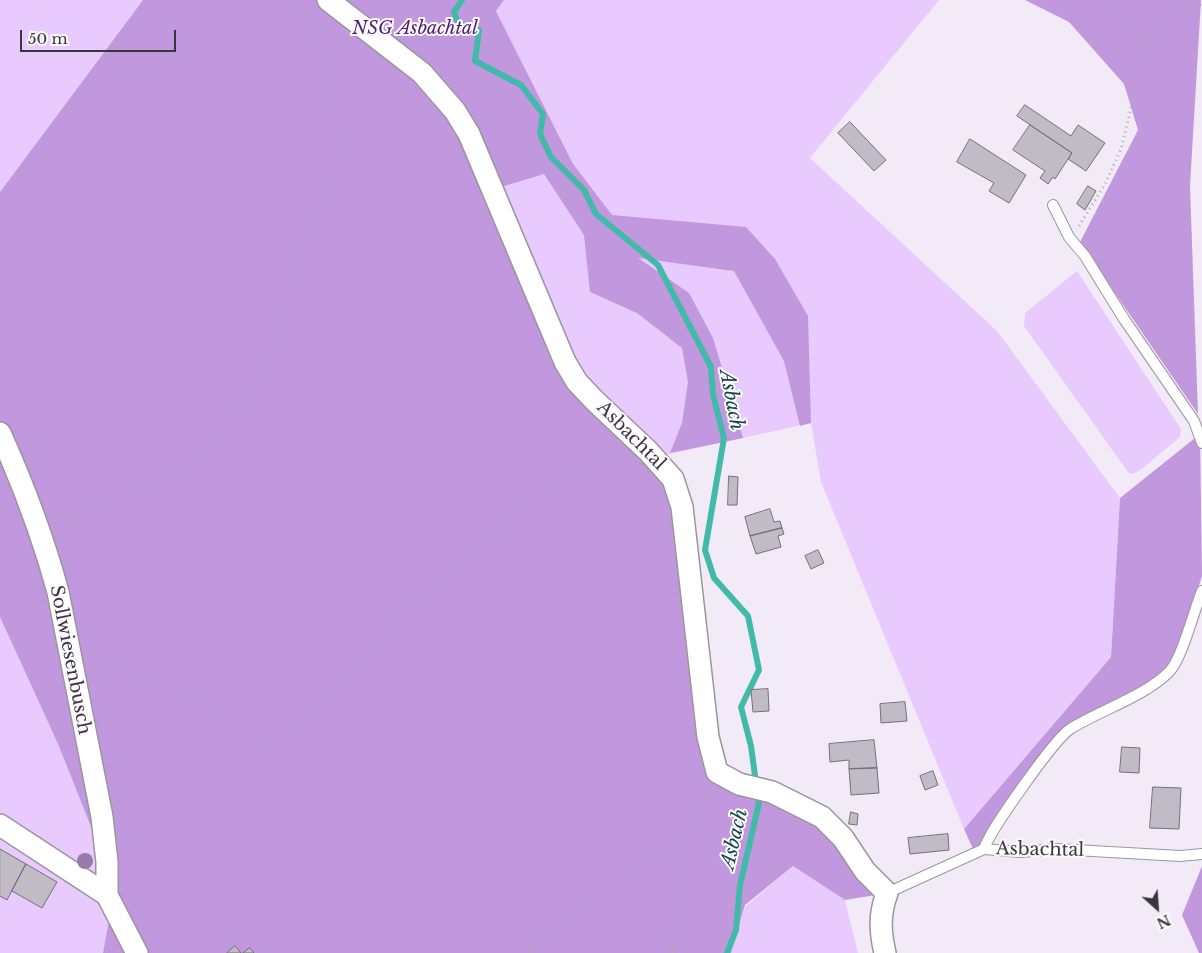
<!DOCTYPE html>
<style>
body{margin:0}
#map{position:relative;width:1202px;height:953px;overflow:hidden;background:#f2ebf7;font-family:"Libre Baskerville",serif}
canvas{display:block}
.north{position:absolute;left:1132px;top:883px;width:50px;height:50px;-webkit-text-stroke:4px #fdfaff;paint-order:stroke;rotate:154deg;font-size:14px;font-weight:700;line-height:20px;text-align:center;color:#39373b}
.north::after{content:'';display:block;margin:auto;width:18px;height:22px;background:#39373b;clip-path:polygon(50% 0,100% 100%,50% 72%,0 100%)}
.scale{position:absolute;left:20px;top:30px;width:156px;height:22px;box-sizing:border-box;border:2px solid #39373b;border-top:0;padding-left:6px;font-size:15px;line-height:18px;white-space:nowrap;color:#39373b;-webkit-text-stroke:4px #fdfaff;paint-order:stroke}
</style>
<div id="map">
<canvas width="1202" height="953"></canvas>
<div class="north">N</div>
<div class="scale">50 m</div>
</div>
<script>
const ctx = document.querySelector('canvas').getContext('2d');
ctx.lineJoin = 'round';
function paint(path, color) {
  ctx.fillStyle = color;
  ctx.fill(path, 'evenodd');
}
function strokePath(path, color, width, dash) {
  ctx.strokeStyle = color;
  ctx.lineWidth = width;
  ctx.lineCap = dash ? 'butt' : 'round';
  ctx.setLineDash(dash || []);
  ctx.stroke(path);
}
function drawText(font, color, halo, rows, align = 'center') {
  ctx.font = font + ' "Libre Baskerville",serif';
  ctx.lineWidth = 4;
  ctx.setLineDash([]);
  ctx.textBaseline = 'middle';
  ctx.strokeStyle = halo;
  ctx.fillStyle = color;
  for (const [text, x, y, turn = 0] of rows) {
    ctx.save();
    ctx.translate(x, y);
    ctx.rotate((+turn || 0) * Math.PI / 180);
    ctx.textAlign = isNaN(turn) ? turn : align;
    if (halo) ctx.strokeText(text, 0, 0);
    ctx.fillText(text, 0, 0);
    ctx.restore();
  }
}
paint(new Path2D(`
 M0,0H143L0,192Z
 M504,0H939L810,158L997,331L1120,498L1111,657L964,829L821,482L811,423L656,457L583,380L497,188L573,164L496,11Z
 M1077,271L1181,429L1180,437L1139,471L1132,474L1128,472L1024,326L1025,313Z
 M0,617L58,744L115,887L103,953H0Z
 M793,866L845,900L858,953H731L745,907Z`), '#e8cafe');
paint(new Path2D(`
 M143,0H504L496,11L573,164L612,215L746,227L775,259L808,316L811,423L800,426L784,361L734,271L638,258L689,293L713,338L743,438L670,453L682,423L688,382L682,348L637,313L590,292L584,235L544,174L488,191L550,345L668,481L713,773L803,809L882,894L845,900L793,866L745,905L731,953H103L115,887L58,744L0,617V192Z
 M1025,0H1201L1190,186L1198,414L1080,242L1138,130L1124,84L1069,22Z
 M1200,434L1202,576L1178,650L1169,668L1154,680L1066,729L983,844L974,851L964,829L1111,657L1120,498Z
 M1202,866V953H1199L1182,915Z`), '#c197de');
strokePath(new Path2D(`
 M462,0L454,12L458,23L479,30L475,61L521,85L543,114L540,134L551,157L584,190L596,214L658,265L711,367L713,395L724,438L705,550L714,578L748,616L759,670L741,707L751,746L756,783
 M727,953L736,930L740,885L759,803L758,793`), '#42baa9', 6);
const building = new Path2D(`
 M1025,105L1071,136L1078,125L1105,143L1086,171L1068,159L1072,153L1017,116Z
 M850,122L886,160L874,171L838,133Z
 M1030,125L1072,153L1055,179L1053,177L1048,184L1040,178L1045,171L1013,150Z
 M970,139L1026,175L1009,203L989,191L994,183L957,162Z
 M1088,186L1096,191L1085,210L1077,204Z
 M729,476L738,477L737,505H728Z
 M770,509L774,522L780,521L782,528L750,536L745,517Z
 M782,528L784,534L778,536L781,547L756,554L750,536Z
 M818,550L824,563L811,569L805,556Z
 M768,689L769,711L753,712L751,690Z
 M905,702L907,721L881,723L880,704Z
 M874,740L877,768L849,769V760L830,762L829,744Z
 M1122,747L1140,748L1139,773L1120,772Z
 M877,768L879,793L851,795L849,769Z
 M933,771L938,785L925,790L920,776Z
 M1153,787L1181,788L1179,829L1150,828Z
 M851,812L858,814L857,825L849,824Z
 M948,834L949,850L910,854L908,838Z
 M0,849L26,864L7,900L0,896Z
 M26,864L57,882L42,908L12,891Z
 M235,946L241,953H227Z
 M250,948L254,953H243Z`);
paint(building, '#c1bbc6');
strokePath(building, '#756f79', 1);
const lane = new Path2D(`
 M1053,205L1069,237L1085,256L1124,319L1194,421L1202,443
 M984,849C990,830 1054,740 1070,729C1100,710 1144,697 1169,672C1182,659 1194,610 1202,591
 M887,893L984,849L1020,852L1057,849L1180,856L1202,854`);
const street = new Path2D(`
 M328,0L422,73L455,111L469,134L565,362L577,382L594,400L648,451L673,479L682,507L708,737L717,772L739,784L772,792L822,817L843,838L865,871L887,893C879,915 880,931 885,953
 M0,433C23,484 43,537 58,592L102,817L107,862V895
 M0,825L107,895L137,953`);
strokePath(lane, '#9a959f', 12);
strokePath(street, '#9a959f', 24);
strokePath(new Path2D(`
 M1101,0L1122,14L1141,42
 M1079,226L1105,184L1121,149L1134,96L1141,42L1176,10L1189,4L1202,5
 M55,515L80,513L190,466L268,366L301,245L322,204L343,148L330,98L316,27L295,0
 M91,651L155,685L217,706L254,742L304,731L328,694L377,656L396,614L449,579L508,517L577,468L623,457
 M529,953L554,929L582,912L633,865L690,839
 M672,953C677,895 683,842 709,789`), '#b0abb4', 3, [1, 4]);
strokePath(lane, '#fff', 10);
strokePath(street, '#fff', 21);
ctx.fillStyle = '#9979ac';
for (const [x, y] of [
 [85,861]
]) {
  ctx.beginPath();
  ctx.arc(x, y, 8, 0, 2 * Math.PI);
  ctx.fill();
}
drawText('italic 18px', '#511c6e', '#fdfaff', [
 ["NSG Asbachtal",415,29]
]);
drawText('18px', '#39373b', '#fdfaff', [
 ["Asbachtal",631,436,45],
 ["Sollwiesenbusch",70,660,79],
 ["Asbachtal",1040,850,1]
]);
drawText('italic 19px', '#134740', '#fdfaff', [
 ["Asbach",731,400,79],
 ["Asbach",735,839,-77]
]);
</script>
